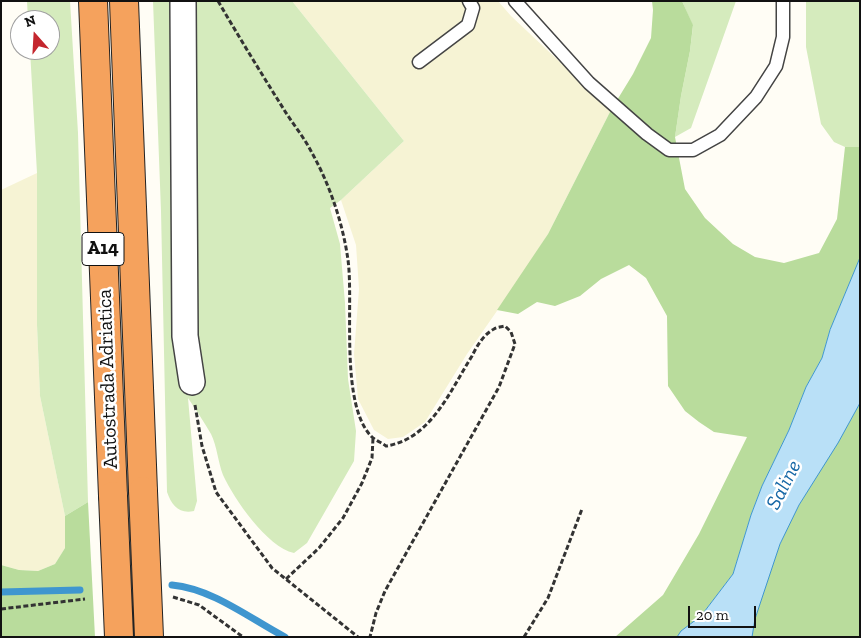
<!DOCTYPE html>
<style>
body{margin:0}
#map{position:relative;width:861px;height:638px;overflow:hidden;background:#fffdf5;font-family:"Zilla Slab",serif}
canvas{display:block}
.frame{position:absolute;inset:0;border:2px solid #111;pointer-events:none}
.north{position:absolute;left:10px;top:10px;width:50px;height:50px;box-sizing:border-box;background:#fff;border:1px solid #a0a0a0;border-radius:50%;rotate:341deg;font-size:14px;font-weight:700;line-height:20px;text-align:center;color:#111}
.north::after{content:'';display:block;margin:auto;width:18px;height:22px;background:#c4262e;clip-path:polygon(50% 0,100% 100%,50% 72%,0 100%)}
.scale{position:absolute;left:688px;top:606px;width:68px;height:22px;box-sizing:border-box;border:2px solid #111;border-top:0;padding-left:6px;font-size:15px;line-height:18px;white-space:nowrap;color:#111;-webkit-text-stroke:4px #fff;paint-order:stroke}
</style>
<div id="map">
<canvas width="861" height="638"></canvas>
<div class="frame"></div>
<div class="north">N</div>
<div class="scale">20 m</div>
</div>
<script>
const ctx = document.querySelector('canvas').getContext('2d');
ctx.lineJoin = 'round';
function paint(path, color) {
  ctx.fillStyle = color;
  ctx.fill(path, 'evenodd');
}
function strokePath(path, color, width, dash) {
  ctx.strokeStyle = color;
  ctx.lineWidth = width;
  ctx.lineCap = dash ? 'butt' : 'round';
  ctx.setLineDash(dash || []);
  ctx.stroke(path);
}
function drawText(font, color, halo, rows, align = 'center') {
  ctx.font = font + ' "Zilla Slab",serif';
  ctx.lineWidth = 5;
  ctx.setLineDash([]);
  ctx.textBaseline = 'middle';
  ctx.strokeStyle = halo;
  ctx.fillStyle = color;
  for (const [text, x, y, turn = 0] of rows) {
    ctx.save();
    ctx.translate(x, y);
    ctx.rotate((+turn || 0) * Math.PI / 180);
    ctx.textAlign = isNaN(turn) ? turn : align;
    if (halo) ctx.strokeText(text, 0, 0);
    ctx.fillText(text, 0, 0);
    ctx.restore();
  }
}
paint(new Path2D(`
 M292,1H498L511,16L611,110L548,234L522,275L467,354L425,422L403,437L388,439L374,430L358,399L354,354L359,289L356,245L341,200L404,141Z
 M37,173V325L40,396L65,516V548L55,564L38,571L19,570L1,565V190Z`), '#f6f3d4');
paint(new Path2D(`
 M27,1H70L78,133L88,502L65,516L40,396L37,325V173L30,50H50V20H28Z
 M153,1H292L404,141L341,200L330,208L340,244L345,303L348,379L356,431L354,461L307,543L294,553C267,547 234,499 223,475C218,462 217,446 211,434C204,422 196,410 188,398L197,501L194,511C179,514 172,506 167,492L161,211Z
 M682,1H736L691,128L675,137L681,96L690,51L693,26Z
 M806,1H860V147H845L834,142L821,124L806,47Z`), '#d5ebbd');
paint(new Path2D(`
 M652,1H682L693,25L690,51L681,96L675,137L685,189L705,218L733,244L755,257L784,263L819,253L837,219L845,147H860V258L830,330L822,358L806,387L789,430L762,486L751,515L733,574L701,616L681,631L677,637H615L663,595L699,534L747,437L714,432L699,422L685,411L668,386L667,316L646,278L629,265L601,279L580,296L555,306L537,302L518,314L497,310L548,234L611,110L633,74L651,38L653,10Z
 M860,403V637H752C758,596 779,541 799,505C819,470 841,438 860,403Z
 M88,502L95,637H1V565L19,570L38,571L55,564L65,548V516Z`), '#b9dc9c');
const water = new Path2D(`
 M860,258V403L838,443L799,505L780,544L755,619L752,637H677L681,631L701,616L733,574L751,515L762,486L789,430L806,387L822,358L830,330Z`);
paint(water, '#b9e0f7');
strokePath(water, '#3f96cf', 1);
strokePath(new Path2D(`
 M172,585C213,589 249,618 285,637
 M1,592L80,590`), '#3f96cf', 7);
const service = new Path2D(`
 M515,1L589,83L647,134L669,150H693L720,135L756,97L776,66L783,37V1
 M419,62L468,25L473,8L469,1`);
const minor = new Path2D(`
 M183,1L185,336L192,382`);
const motorway = new Path2D(`
 M93,1L113,496
 M124,1L143,491`);
strokePath(service, '#444', 15);
strokePath(minor, '#444', 28);
strokePath(motorway, '#222', 30);
strokePath(new Path2D(`
 M218,1C239,37 261,73 283,108C292,123 304,137 312,153C330,185 343,224 348,260C354,304 339,407 373,438C377,441 382,443 386,446C431,439 450,391 472,356C477,346 483,335 494,329C497,327 501,327 505,326L511,332L515,344L499,387L385,591L376,613L370,637
 M195,405L202,446L216,492L272,568L358,637
 M286,579L319,548L343,518L362,483L372,458L373,438
 M173,597L199,605L243,637
 M1,609L85,599
 M524,637L548,598L582,509`), '#333', 3, [5, 2.5]);
strokePath(service, '#fff', 12);
strokePath(minor, '#fff', 25);
strokePath(motorway, '#f5a25d', 28);
const motorwayBridge = new Path2D(`
 M143,491L149,637
 M113,496L119,637`);
strokePath(motorwayBridge, '#222', 30, []);
strokePath(motorwayBridge, '#f5a25d', 28);
for (const [x, y, w] of [
 [103,249,42]
]) {
  const box = new Path2D();
  box.roundRect(x - w / 2, y - 16.5, w, 33, 4);
  ctx.fillStyle = '#fff';
  ctx.fill(box);
  strokePath(box, '#111', 1);
}
drawText('bold 19px', '#111', null, [
 ["A14",103,249]
]);
drawText('20px', '#111', '#fff', [
 ["Autostrada Adriatica",108,379,-92]
]);
drawText('italic 21px', '#1768a6', '#fff', [
 ["Saline",784,485,-63]
]);
</script>
